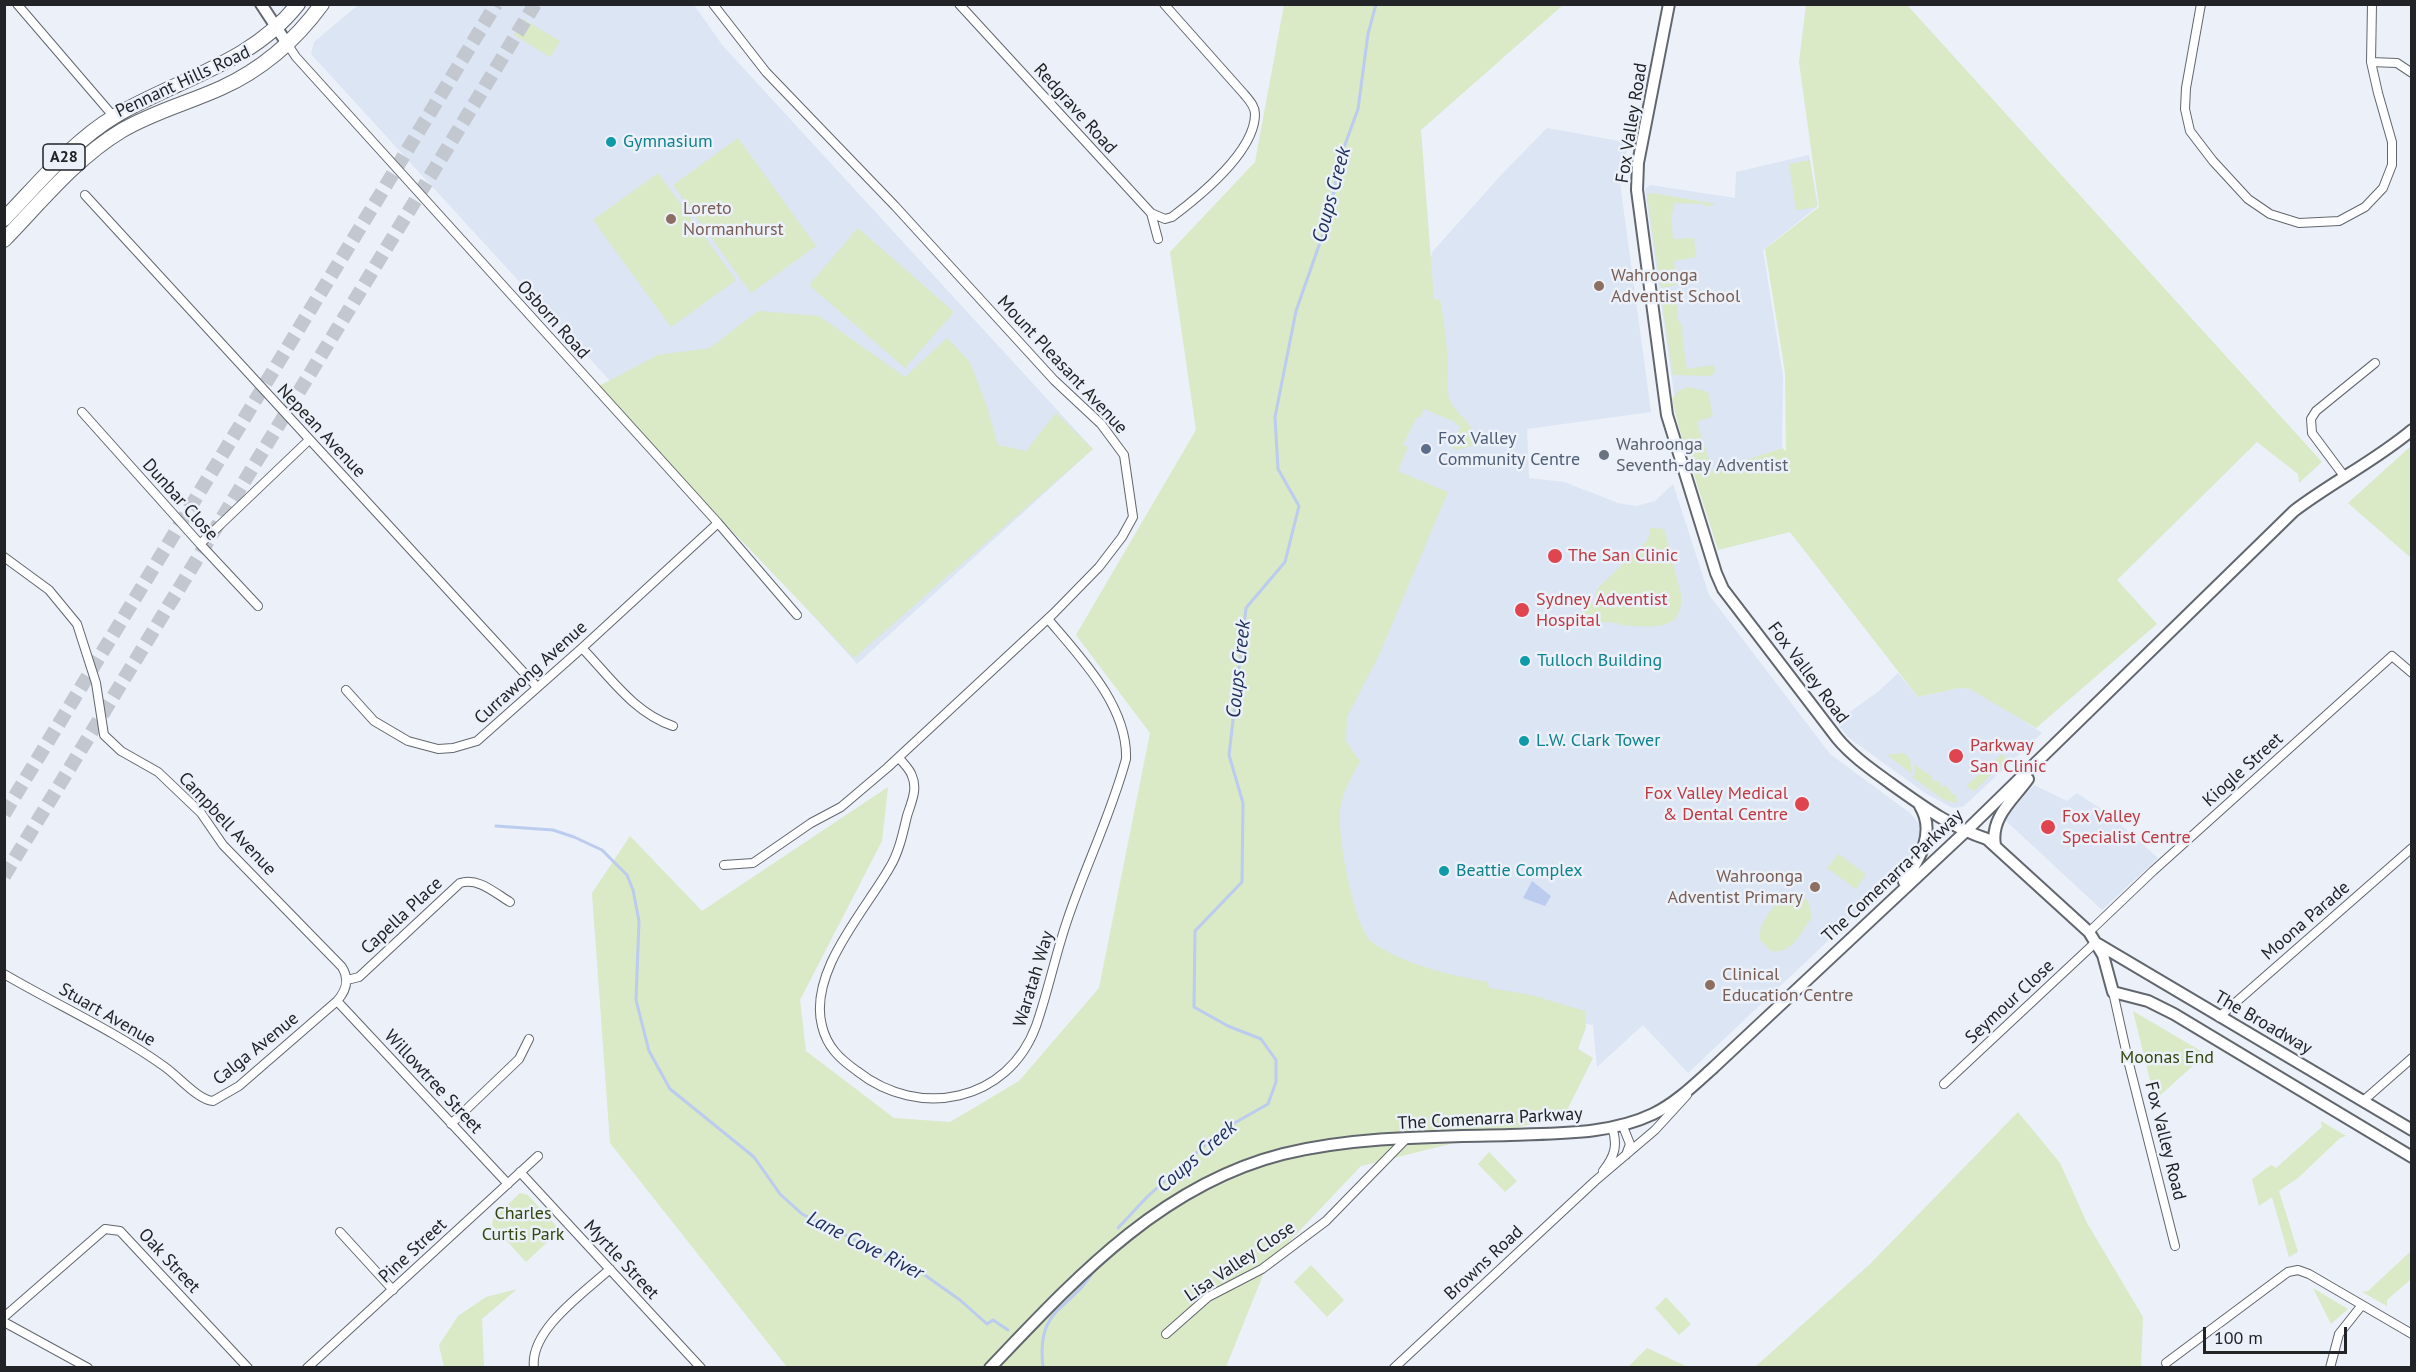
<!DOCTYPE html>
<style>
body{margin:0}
#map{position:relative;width:2416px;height:1372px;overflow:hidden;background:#ebf0f9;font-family:"PT Sans",sans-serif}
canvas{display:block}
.frame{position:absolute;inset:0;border:6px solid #212326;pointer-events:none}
.scale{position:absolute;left:2203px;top:1327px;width:144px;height:27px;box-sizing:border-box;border:3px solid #212326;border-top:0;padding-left:8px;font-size:18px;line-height:21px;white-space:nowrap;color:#212326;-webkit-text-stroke:4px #ebf0f9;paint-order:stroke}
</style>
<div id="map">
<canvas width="2416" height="1372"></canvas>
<div class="frame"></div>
<div class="scale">100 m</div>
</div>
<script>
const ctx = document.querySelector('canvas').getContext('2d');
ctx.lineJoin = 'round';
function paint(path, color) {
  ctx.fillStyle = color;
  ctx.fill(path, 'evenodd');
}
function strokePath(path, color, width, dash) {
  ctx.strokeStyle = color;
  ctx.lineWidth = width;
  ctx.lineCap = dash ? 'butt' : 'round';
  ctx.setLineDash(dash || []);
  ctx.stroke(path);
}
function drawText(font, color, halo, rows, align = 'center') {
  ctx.font = font + ' "PT Sans",sans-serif';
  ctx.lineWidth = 5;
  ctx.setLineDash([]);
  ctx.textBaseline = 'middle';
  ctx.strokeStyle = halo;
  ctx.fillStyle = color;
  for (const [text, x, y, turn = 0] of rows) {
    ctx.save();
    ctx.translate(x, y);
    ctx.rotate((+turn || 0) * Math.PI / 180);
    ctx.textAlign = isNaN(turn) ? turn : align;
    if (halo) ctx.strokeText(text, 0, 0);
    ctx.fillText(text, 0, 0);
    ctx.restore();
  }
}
paint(new Path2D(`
 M358,5H694L723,46L1093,449L857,664L731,525L612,383L311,54L314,42Z
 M1547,128L1619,141L1630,135L1620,183L1651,412L1527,429L1529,478L1564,482L1618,503L1636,506L1655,501L1673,484L1709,595L1830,754L1910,813L1919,824L1920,832L1918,841L1908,858L1868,903L1688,1073L1643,1025L1597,1067L1593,1025L1366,985L1287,704L1387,479L1400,338L1433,251L1503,173Z
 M1809,155L1818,206L1763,250L1783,376L1782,448L1696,477L1676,408L1645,189L1650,185L1735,198L1736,172Z
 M1898,673L1918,697L1959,688L1970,689L1989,698L2042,733L1963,807L1953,808L1925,793L1848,737L1836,722L1879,691Z
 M2034,785L2067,801L2077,793L2110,815L2158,858L2102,910L2004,819Z`), '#dbe5f3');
paint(new Path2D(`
 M1284,5H1563L1421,130L1434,300L1440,299C1444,321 1447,343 1448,365C1448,376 1446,388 1449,398C1452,411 1480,430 1476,441C1475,447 1462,448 1456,450L1452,448L1461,426L1455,424V422L1424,409L1420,418L1417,417L1403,445L1408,447L1398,471L1448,492L1379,655L1347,717L1346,741L1357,758L1361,760C1351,777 1343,791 1340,810C1337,833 1354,929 1372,942C1404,965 1450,975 1488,982L1489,988L1531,995L1585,1011L1586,1027L1578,1049L1593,1058L1564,1116L1361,1166L1267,1265L1226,1367H787L610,1143L592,893L630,836L702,911L888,787L882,841L800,1000L806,1051L894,1118L950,1122L1019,1081L1099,988L1150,733L1076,635L1196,430L1170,252L1255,162Z
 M1806,5H1907L2322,462L2299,483L2298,474L2257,442L2117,580L2157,624L2036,728L1970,689L1959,688L1918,697L1790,532L1718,550L1678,424L1672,399L1678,391L1689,387L1708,392L1713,416L1697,422L1712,471L1782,448L1786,451L1785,372L1765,249L1819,207L1799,62Z
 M523,19L560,41L550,57L514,35Z
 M738,138L816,246L751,293L673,185Z
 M1810,160L1817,207L1796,210L1789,164Z
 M658,173L736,280L671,327L593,220Z
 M1652,193L1716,204L1706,207L1704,204L1674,203V211L1671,214L1673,239L1694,238L1696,257L1674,261L1677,285L1661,288L1647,195Z
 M858,228L954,312L905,368L809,285Z
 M1671,295L1676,296L1678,320L1682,326L1683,344L1687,369L1714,365L1715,371L1711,376L1673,375L1661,296Z
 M758,311L819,316L905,377L947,338L970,362L987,407L998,445L1026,451L1056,413L1093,449L854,658L595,388L658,355L710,348Z
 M2411,446V558L2348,503Z
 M1650,528L1664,529L1681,594C1684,635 1648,626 1620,625L1619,623L1603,622L1582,613L1584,602L1594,604L1596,592L1600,586L1646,542L1650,534Z
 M1903,753L1910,758L1912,774L1887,755Z
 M2002,754L2007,760L1974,791L1966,786Z
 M1914,764L1931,776L1932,780L1940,782L1941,787L1946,786L1950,790L1951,794H1956L1957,803L1944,800L1911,776L1915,775Z
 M1838,854L1866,874L1856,889L1827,868Z
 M1790,895H1800L1808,901L1812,917C1802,931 1792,955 1771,951L1760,940C1757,924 1775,901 1790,895Z
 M2133,1011L2206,1054L2155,1100Z
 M2018,1112L2060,1163L2087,1223L2143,1317L2141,1367H1755L1870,1264Z
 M2321,1121L2346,1136L2340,1138L2298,1178L2279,1191L2298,1252L2289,1257L2272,1197L2259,1206L2252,1179L2271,1165L2276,1168L2322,1127Z
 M1489,1152L1517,1181L1505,1192L1478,1164Z
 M520,1193L528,1195L558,1228L556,1234L526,1262L492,1225L493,1219Z
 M2411,1251V1279L2387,1300V1306L2362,1292L2368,1291Z
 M1311,1265L1344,1300L1327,1317L1294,1282Z
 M2313,1288L2348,1309L2331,1324Z
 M517,1289L482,1319L484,1367H444L439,1345L458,1316L486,1297Z
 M1666,1297L1691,1324L1679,1335L1655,1308Z
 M1647,1348L1688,1367H1628Z`), '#dae9c6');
paint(new Path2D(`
 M1532,881L1551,896L1545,906L1523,898Z`), '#bbccef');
strokePath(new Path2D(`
 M496,826L553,830L574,837L602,850L627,875L633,890L639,921L636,1000L649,1051L670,1089L754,1157L780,1194L802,1214L919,1271L960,1300L987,1324L993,1320L1008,1330
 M1118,1228L1147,1197L1222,1130L1268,1104L1276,1082V1060L1261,1039L1228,1026L1194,1007L1195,931L1242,882L1243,803L1229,755L1246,608L1285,562L1299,506L1278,469L1275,417L1296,311L1330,214L1339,161L1358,109L1368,34L1376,4
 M1043,1368C1036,1305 1069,1313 1095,1269`), '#bbccef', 3);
strokePath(new Path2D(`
 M4,814L496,4
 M4,876L535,4`), '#c3c7cf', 14, [14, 7]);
const street = new Path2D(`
 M17,4L114,117
 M713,4L766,72L895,206L1054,380L1101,424L1124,455L1133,517L1122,537L1099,567L1054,613L887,768L841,807L811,823L753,863L724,865
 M959,4L1151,213L1158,239
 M2201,4L2186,88L2185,109L2190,131L2213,161L2248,199L2270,214L2299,223L2339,221L2365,207L2383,188L2392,165V142L2378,93L2371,62L2372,4
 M288,45L296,57L718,523L797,615
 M2371,62L2397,63L2412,73
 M85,195L537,687
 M1151,213L1165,219L1172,217C1200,196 1255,151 1255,114C1255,106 1249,100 1244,94L1164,4
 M82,412L200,544L258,606
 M2344,476L2312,433L2311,419L2316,411L2375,363
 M200,544L309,440
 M4,557L49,590L77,624L96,683L104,735L121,751L158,772L201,813L223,845L342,967C350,980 346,991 337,1001L239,1086L213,1101C198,1100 178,1076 165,1067C115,1031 57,1005 4,974
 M582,648C610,677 634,713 673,726
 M346,690L374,721L408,741L438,749L453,748L477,741L582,648L718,523
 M899,758C903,763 910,769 912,776C918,789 911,803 907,816C903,833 899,852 890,867C865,911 808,972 822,1026C827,1047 840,1059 857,1071C919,1120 1008,1102 1036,1026C1048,992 1055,956 1067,921C1085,867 1111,815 1126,759C1128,706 1080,657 1048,619
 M2089,932L2153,871L2392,656L2412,673
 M347,980L359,977L460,883C478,877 495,893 510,902
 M2113,992L2129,1064L2175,1246
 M337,1001L508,1184
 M2219,1017L2412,848
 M1944,1084L2096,942
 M2363,1101L2412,1058
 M451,1124L519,1059L529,1039
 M1622,1124L1630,1144L1626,1155
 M1603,1171C1615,1156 1618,1145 1612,1127
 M520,1172L701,1368
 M340,1232L393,1290
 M4,1317L105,1229L120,1231L248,1368
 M4,1322L88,1368
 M1166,1334L1208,1297L1262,1269L1326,1221L1406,1139
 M2166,1363L2288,1272L2298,1270L2309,1274L2412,1334
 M307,1368L538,1156
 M534,1368C529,1330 585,1292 610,1269
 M1394,1368L1595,1181L1655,1130L1687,1095
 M2330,1368L2339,1334L2362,1305`);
const secondary = new Path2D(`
 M261,4L288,45
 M1669,4L1638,163L1637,190L1667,415L1716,573L1723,589L1837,738C1852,756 1871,769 1890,783C1921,805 1950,827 1987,839L2089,932L2103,955L2113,992L2148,1001L2174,1014L2412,1157
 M1995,845C1990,817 2014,799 2028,779
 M1904,882C1920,859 1936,832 1920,806
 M2098,944L2412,1130
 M990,1368C1074,1280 1160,1185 1283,1154C1357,1136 1435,1137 1510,1135C1557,1133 1609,1135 1653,1114C1676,1103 1695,1084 1714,1067L1965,832L2294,511C2332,482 2375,461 2412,430`);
const highway = new Path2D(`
 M4,219C39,183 72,142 115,116C177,79 251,64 298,4
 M4,240C41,202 75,159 121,131C153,112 188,103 221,88C263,69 295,41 322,4`);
strokePath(street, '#62676e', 10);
strokePath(secondary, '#62676e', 14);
strokePath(highway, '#62676e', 16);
strokePath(street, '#fff', 8);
strokePath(secondary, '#fff', 10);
strokePath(highway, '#fff', 14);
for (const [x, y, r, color] of [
 [611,142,6,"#0f9aa8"],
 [671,219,6,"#8d6e63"],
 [1599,286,6,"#8d6e63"],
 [1426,449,6,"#5c6f8a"],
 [1604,455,6,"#6b7280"],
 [1555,556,8,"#e0444e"],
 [1522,610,8,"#e0444e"],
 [1525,661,6,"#0f9aa8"],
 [1524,741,6,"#0f9aa8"],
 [1956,756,8,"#e0444e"],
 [1802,804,8,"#e0444e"],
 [2048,827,8,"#e0444e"],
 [1444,871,6,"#0f9aa8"],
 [1815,887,6,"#8d6e63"],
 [1710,985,6,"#8d6e63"]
]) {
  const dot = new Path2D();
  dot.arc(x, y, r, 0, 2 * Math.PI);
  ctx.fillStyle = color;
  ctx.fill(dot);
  strokePath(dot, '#ebf0f9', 2);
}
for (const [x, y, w] of [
 [64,157,42]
]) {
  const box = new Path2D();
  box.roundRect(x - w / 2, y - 13, w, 26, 4.5);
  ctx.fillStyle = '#ebf0f9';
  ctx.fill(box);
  strokePath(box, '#212326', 1.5);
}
drawText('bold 16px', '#212326', null, [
 ["A28",64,157]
]);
drawText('18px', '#212326', '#ebf0f9', [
 ["Pennant Hills Road",183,82,-25],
 ["Redgrave Road",1075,109,48],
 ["Fox Valley Road",1632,123,-81],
 ["Osborn Road",553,320,48],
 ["Mount Pleasant Avenue",1062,365,47],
 ["Nepean Avenue",321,431,47],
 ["Dunbar Close",180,500,48],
 ["Currawong Avenue",531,673,-42],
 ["Fox Valley Road",1808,673,53],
 ["Kiogle Street",2243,770,-42],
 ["Campbell Avenue",227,824,47],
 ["The Comenarra Parkway",1893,876,-43],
 ["Capella Place",402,916,-43],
 ["Moona Parade",2306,921,-41],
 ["Waratah Way",1034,979,-73],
 ["Seymour Close",2010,1002,-43],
 ["Stuart Avenue",107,1015,30],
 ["The Broadway",2263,1023,30],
 ["Calga Avenue",256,1049,-39],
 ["Willowtree Street",433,1082,47],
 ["The Comenarra Parkway",1490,1119,-3],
 ["Fox Valley Road",2165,1141,76],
 ["Pine Street",413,1251,-43],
 ["Myrtle Street",621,1260,47],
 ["Oak Street",169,1261,47],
 ["Lisa Valley Close",1240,1262,-34],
 ["Browns Road",1484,1263,-43]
]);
drawText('18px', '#0d838f', '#ebf0f9', [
 ["Gymnasium",623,142],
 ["Tulloch Building",1537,661],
 ["L.W. Clark Tower",1536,741],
 ["Beattie Complex",1456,871]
], 'left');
drawText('18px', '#785e54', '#ebf0f9', [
 ["Loreto",683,209],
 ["Normanhurst",683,230],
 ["Wahroonga",1611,276],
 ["Adventist School",1611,297],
 ["Wahroonga",1803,877,"right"],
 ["Adventist Primary",1803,898,"right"],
 ["Clinical",1722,975],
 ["Education Centre",1722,996]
], 'left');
drawText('18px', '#4e5e75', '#ebf0f9', [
 ["Fox Valley",1438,439],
 ["Community Centre",1438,460]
], 'left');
drawText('18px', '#5b616d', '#ebf0f9', [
 ["Wahroonga",1616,445],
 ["Seventh-day Adventist",1616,466]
], 'left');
drawText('18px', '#be3a42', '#ebf0f9', [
 ["The San Clinic",1568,556],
 ["Sydney Adventist",1536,600],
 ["Hospital",1536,621],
 ["Parkway",1970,746],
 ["San Clinic",1970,767],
 ["Fox Valley Medical",1788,794,"right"],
 ["& Dental Centre",1788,815,"right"],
 ["Fox Valley",2062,817],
 ["Specialist Centre",2062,838]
], 'left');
drawText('18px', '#33460e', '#ebf0f9', [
 ["Moonas End",2167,1058],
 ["Charles",523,1214],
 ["Curtis Park",523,1235]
]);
drawText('italic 20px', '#1d2f5c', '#ebf0f9', [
 ["Coups Creek",1332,195,-75],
 ["Coups Creek",1239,669,-84],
 ["Coups Creek",1197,1157,-41],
 ["Lane Cove River",865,1246,27]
]);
</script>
